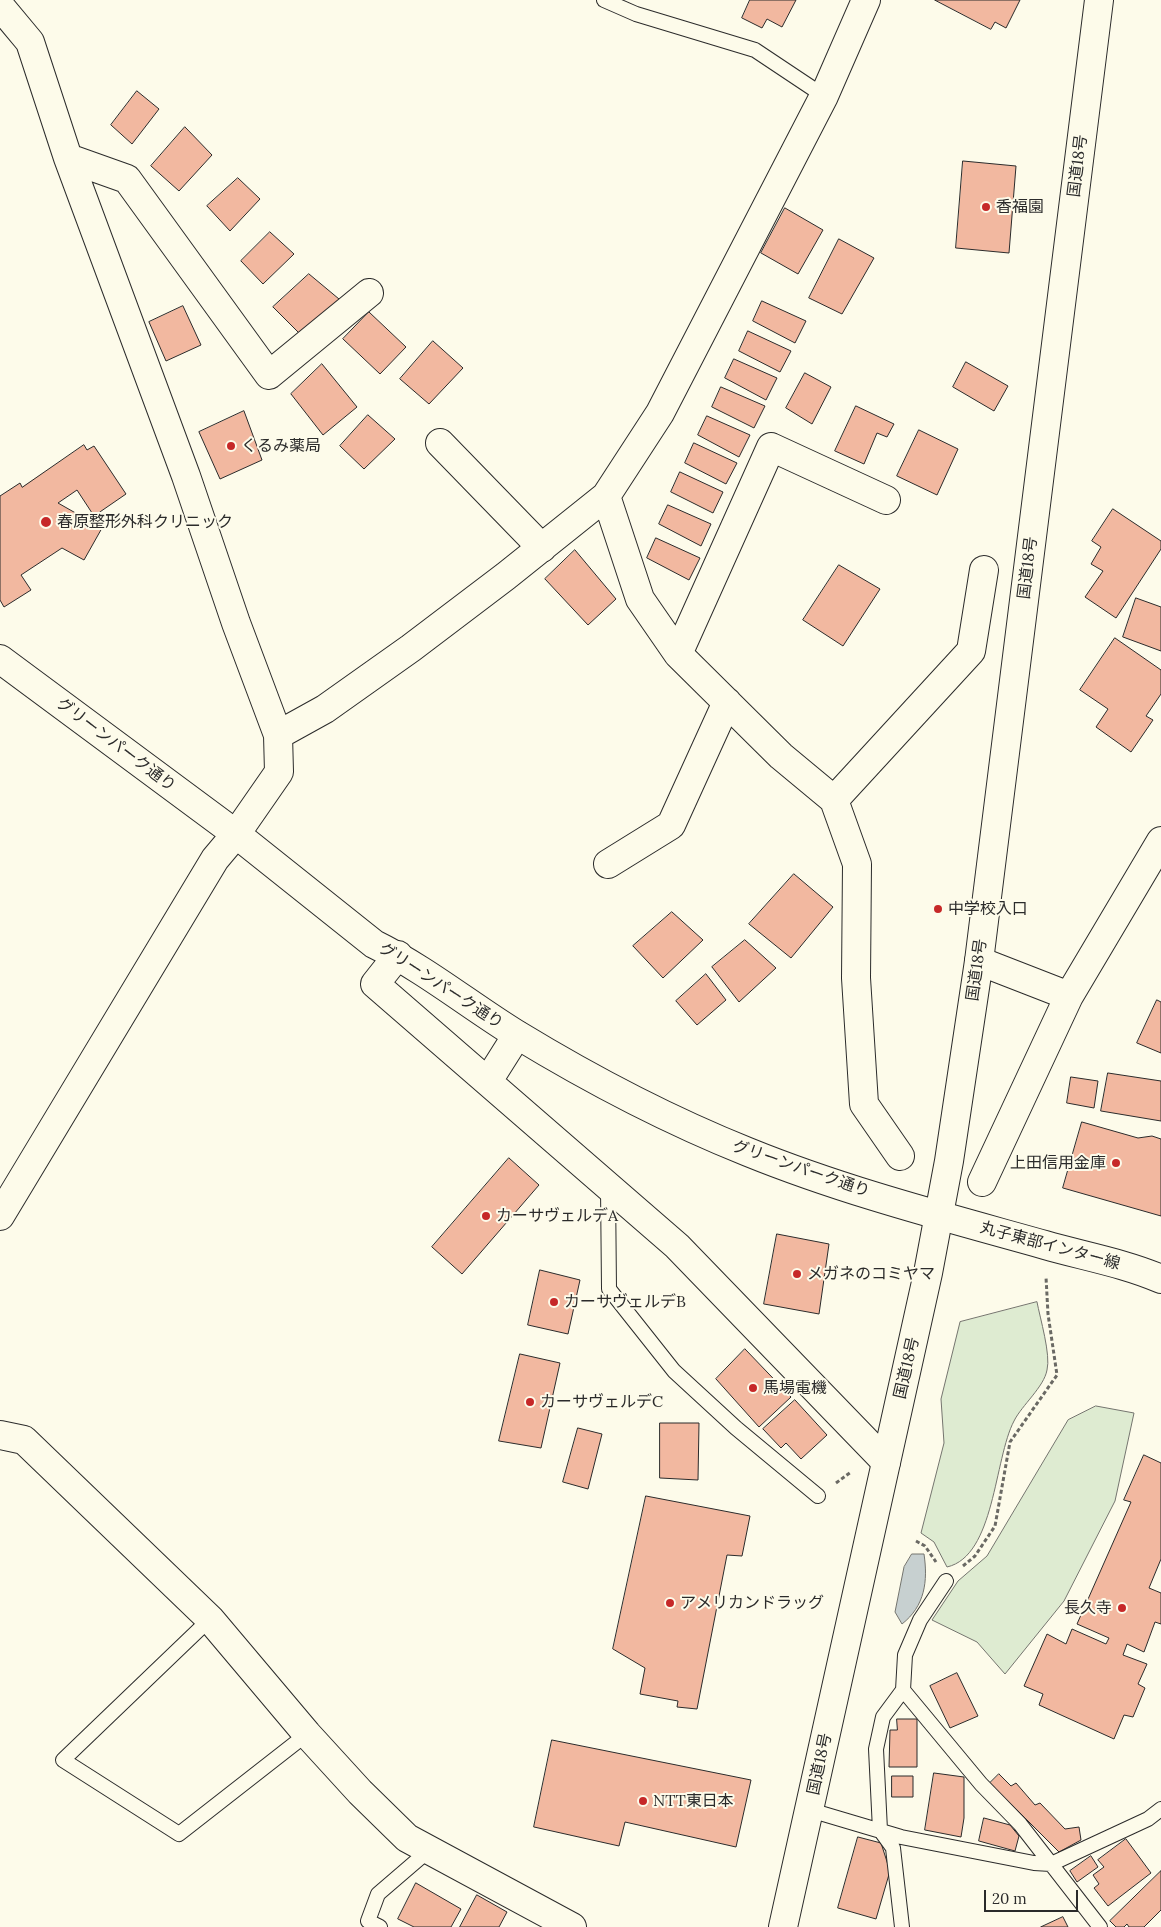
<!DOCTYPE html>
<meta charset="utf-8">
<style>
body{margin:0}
#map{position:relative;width:1161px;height:1927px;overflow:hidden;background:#fdfbea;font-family:Lora,serif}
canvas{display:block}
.scale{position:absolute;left:984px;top:1890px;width:94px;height:22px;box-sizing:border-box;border:2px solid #2b2b2b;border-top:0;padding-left:6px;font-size:15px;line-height:18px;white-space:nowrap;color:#2b2b2b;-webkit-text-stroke:4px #fdfbea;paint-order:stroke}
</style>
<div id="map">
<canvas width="1161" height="1927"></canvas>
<div class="scale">20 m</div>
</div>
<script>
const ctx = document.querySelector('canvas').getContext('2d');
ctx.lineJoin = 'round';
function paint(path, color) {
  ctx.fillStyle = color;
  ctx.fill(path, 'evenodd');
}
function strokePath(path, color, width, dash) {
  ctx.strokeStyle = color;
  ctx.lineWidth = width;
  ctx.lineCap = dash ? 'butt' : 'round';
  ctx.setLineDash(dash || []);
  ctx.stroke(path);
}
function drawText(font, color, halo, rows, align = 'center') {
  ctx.font = font + ' Lora,"Noto Sans JP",serif';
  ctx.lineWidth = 4;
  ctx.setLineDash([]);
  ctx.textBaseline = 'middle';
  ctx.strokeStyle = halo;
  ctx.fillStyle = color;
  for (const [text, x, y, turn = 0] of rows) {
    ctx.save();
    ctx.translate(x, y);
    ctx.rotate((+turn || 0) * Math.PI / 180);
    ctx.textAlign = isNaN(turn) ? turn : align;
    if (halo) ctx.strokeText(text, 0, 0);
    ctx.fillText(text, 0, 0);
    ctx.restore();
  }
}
const green = new Path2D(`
 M1037,1302C1040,1318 1051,1355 1047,1370C1044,1387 1022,1405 1014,1421C994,1459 995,1556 947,1567L934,1542L921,1533L944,1443L941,1399L960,1322Z
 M1096,1406L1134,1413L1115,1501L1064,1601L1005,1674L977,1642L932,1620L958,1581L987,1556L1068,1420Z`);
paint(green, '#deebd1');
strokePath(green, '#74746e', 1);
const water = new Path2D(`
 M912,1554H924C928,1581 925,1606 902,1624L895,1612L904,1567Z`);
paint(water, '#c7d0d0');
strokePath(water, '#74746e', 1);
const building = new Path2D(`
 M750,0H796L782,27L767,19L762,28L742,18Z
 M935,0H1020L1006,28L995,22L991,29Z
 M137,91L159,109L132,144L111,125Z
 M185,127L212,155L179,191L151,166Z
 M963,161L1016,166L1009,253L956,248Z
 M238,178L260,199L230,231L207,206Z
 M785,208L823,230L798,274L761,253Z
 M270,232L294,254L263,284L241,261Z
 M839,239L874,258L842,314L809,298Z
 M309,274L339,299L303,337L273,307Z
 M762,301L806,321L795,343L753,321Z
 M183,306L201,345L166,361L149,322Z
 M369,312L406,347L380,374L343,339Z
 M748,331L791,351L780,372L739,351Z
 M433,341L463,368L429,404L400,379Z
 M734,359L777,378L766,400L725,378Z
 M966,362L1008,386L994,411L953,387Z
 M322,364L357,407L323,435L291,394Z
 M805,373L831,387L812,424L786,408Z
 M721,387L765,406L754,428L712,407Z
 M856,406L894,424L887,437L877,433L864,464L835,451Z
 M244,411L262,460L220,479L199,432Z
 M368,415L395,439L364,469L340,446Z
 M707,416L750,435L739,457L698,435Z
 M919,430L958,449L937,495L897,476Z
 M694,443L737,463L726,484L685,463Z
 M84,445L87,450L94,446L126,494L94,516L77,490L58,503L102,528L84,560L62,548L21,575L31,590L4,607L0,600V496L20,483L22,487Z
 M680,472L723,492L713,513L671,492Z
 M668,505L711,524L701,546L659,524Z
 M1113,509L1161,541V549L1116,618L1085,597L1103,571L1091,564L1101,547L1092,541Z
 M656,538L700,558L689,580L647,558Z
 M575,550L616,599L588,625L545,579Z
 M839,565L880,589L843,646L803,620Z
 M1136,598L1161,607V651L1123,637Z
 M1115,638L1161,670V694L1146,716L1153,720L1131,752L1096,727L1108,709L1080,690Z
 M794,874L833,907L791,958L749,924Z
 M672,912L703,940L663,978L633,946Z
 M745,940L776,968L739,1002L712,967Z
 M706,974L726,1000L697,1025L676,1001Z
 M1157,1000L1161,1002V1053L1137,1043Z
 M1108,1073L1161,1081V1121L1101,1111Z
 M1071,1077L1098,1081L1094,1108L1067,1103Z
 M1082,1122L1138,1138L1152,1136L1161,1139V1216L1063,1188Z
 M509,1158L539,1185L462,1274L432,1247Z
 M777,1234L829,1244L819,1314L764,1304Z
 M540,1270L580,1280L568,1334L528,1325Z
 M745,1349L791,1397L759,1427L716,1379Z
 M520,1354L560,1363L541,1448L499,1441Z
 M795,1400L827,1435L801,1459L786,1443L781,1448L763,1429Z
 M660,1423H699L698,1480L660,1478Z
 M578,1428L602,1434L588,1489L563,1482Z
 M1144,1455L1161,1463V1559L1149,1588L1161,1593V1624L1155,1622L1144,1652L1127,1644L1123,1655L1147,1664L1138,1684L1145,1688L1133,1717L1124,1715L1114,1739L1039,1705L1043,1694L1024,1686L1047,1634L1066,1644L1072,1629L1106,1644L1109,1638L1077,1624L1131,1502L1124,1500Z
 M646,1496L750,1516L742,1556L727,1555L697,1709L677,1707L678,1701L640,1694L645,1668L613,1649Z
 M957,1673L978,1716L950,1728L930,1686Z
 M897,1719H917V1767H889L890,1730H897Z
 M552,1740L751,1780L736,1847L625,1822L619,1846L534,1827Z
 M934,1773L964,1777V1818L961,1837L925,1830Z
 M999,1774L1011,1786L1016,1783L1035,1805L1040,1803L1065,1829L1079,1827L1081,1840L1059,1852L990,1783Z
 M892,1776H913V1797H892Z
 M984,1818L1010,1825L1019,1836L1015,1851L979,1841Z
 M858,1837L881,1843L890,1871L876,1919L838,1908Z
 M1126,1839L1151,1873L1108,1906L1094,1888L1099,1884L1093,1875L1104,1867L1098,1860Z
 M1091,1856L1098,1867L1077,1882L1070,1871Z
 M1161,1871V1910L1144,1927H1129L1127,1924L1124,1927H1116L1110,1921Z
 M416,1883L461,1909L451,1927H414L398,1919Z
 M477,1895L507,1912L499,1927H460Z
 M1063,1917L1068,1927H1041Z`);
paint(building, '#f2b8a0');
strokePath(building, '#2b2b2b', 1);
const service = new Path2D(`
 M604,0L636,14L755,50L824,96
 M608,1188L609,1289L674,1371L736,1428L818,1496
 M210,1619L63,1760L179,1834L307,1734
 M903,1690L981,1784L1020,1824L1100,1927
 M810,1810L901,1837L1034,1863L1051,1864L1148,1819L1161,1809
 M380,1927L368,1921L378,1894L428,1851
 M902,1927L893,1848L880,1830L876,1749L883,1717L903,1690L905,1655L920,1620L946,1581`);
const minor = new Path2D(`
 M0,6L30,42L68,158L186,476L236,623L278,735L279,772L236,834L215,859L0,1216
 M68,158L127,179L269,375L369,293
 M440,443L542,548
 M606,496L640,599L678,654L781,756L834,800L857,864L856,978L864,1104L900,1156
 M678,654L771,447L886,500
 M278,735L325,709L411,648L506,576L606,496L660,413L824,96L866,0
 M834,800L971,651L984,570
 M608,864L671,825L727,702
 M398,955L375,984L677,1246L886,1462
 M979,961L1069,996
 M488,1081L517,1035
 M982,1182L1069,996L1161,841
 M0,1435L24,1440L210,1619L307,1734L360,1792L407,1838L572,1927`);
const primary = new Path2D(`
 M0,659L236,834L374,944C425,969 469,1005 516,1034C590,1079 668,1120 748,1152C844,1191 945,1217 1045,1245C1083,1256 1124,1263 1161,1279`);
const trunk = new Path2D(`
 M783,1927L928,1273L949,1161L979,961L1099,0`);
strokePath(service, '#2b2b2b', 16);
strokePath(minor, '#2b2b2b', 30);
strokePath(primary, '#2b2b2b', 30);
strokePath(trunk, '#2b2b2b', 30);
strokePath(new Path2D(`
 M836,1483L851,1472
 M916,1541L925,1546L936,1562
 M963,1566L975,1556L995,1526L1010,1442L1057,1375L1048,1314L1046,1277`), '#6a6964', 3, [4, 2.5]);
strokePath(service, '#fdfbea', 14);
strokePath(minor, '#fdfbea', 28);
strokePath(primary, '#fdfbea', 28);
strokePath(trunk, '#fdfbea', 28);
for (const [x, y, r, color] of [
 [986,207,5,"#c62828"],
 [231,446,5,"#c62828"],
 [46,522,6,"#c62828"],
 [938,909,5,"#c62828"],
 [1116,1163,5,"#c62828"],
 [486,1216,5,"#c62828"],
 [797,1274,5,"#c62828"],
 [554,1302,5,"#c62828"],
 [753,1388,5,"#c62828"],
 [530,1402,5,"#c62828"],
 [670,1603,5,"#c62828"],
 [1122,1608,5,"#c62828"],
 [643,1801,5,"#c62828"]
]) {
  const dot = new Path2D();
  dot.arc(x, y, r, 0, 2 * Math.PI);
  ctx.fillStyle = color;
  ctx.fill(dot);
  strokePath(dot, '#fdfbea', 2);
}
drawText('16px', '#2b2b2b', '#fdfbea', [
 ["国道18号",1078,166,-83],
 ["国道18号",1028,568,-83],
 ["グリーンパーク通り",116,745,37],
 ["国道18号",977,970,-82],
 ["グリーンパーク通り",441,986,33],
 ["グリーンパーク通り",801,1169,19],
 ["丸子東部インター線",1050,1246,15],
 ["国道18号",907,1368,-77],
 ["国道18号",820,1764,-78]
]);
drawText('16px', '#2b2b2b', '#fdfbea', [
 ["香福園",996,207],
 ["くるみ薬局",241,446],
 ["春原整形外科クリニック",57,522],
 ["中学校入口",948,909],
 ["上田信用金庫",1106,1163,"right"],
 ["カーサヴェルデA",496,1216],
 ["メガネのコミヤマ",807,1274],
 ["カーサヴェルデB",564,1302],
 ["馬場電機",763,1388],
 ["カーサヴェルデC",540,1402],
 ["アメリカンドラッグ",680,1603],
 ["長久寺",1112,1608,"right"],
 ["NTT東日本",653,1801]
], 'left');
</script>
